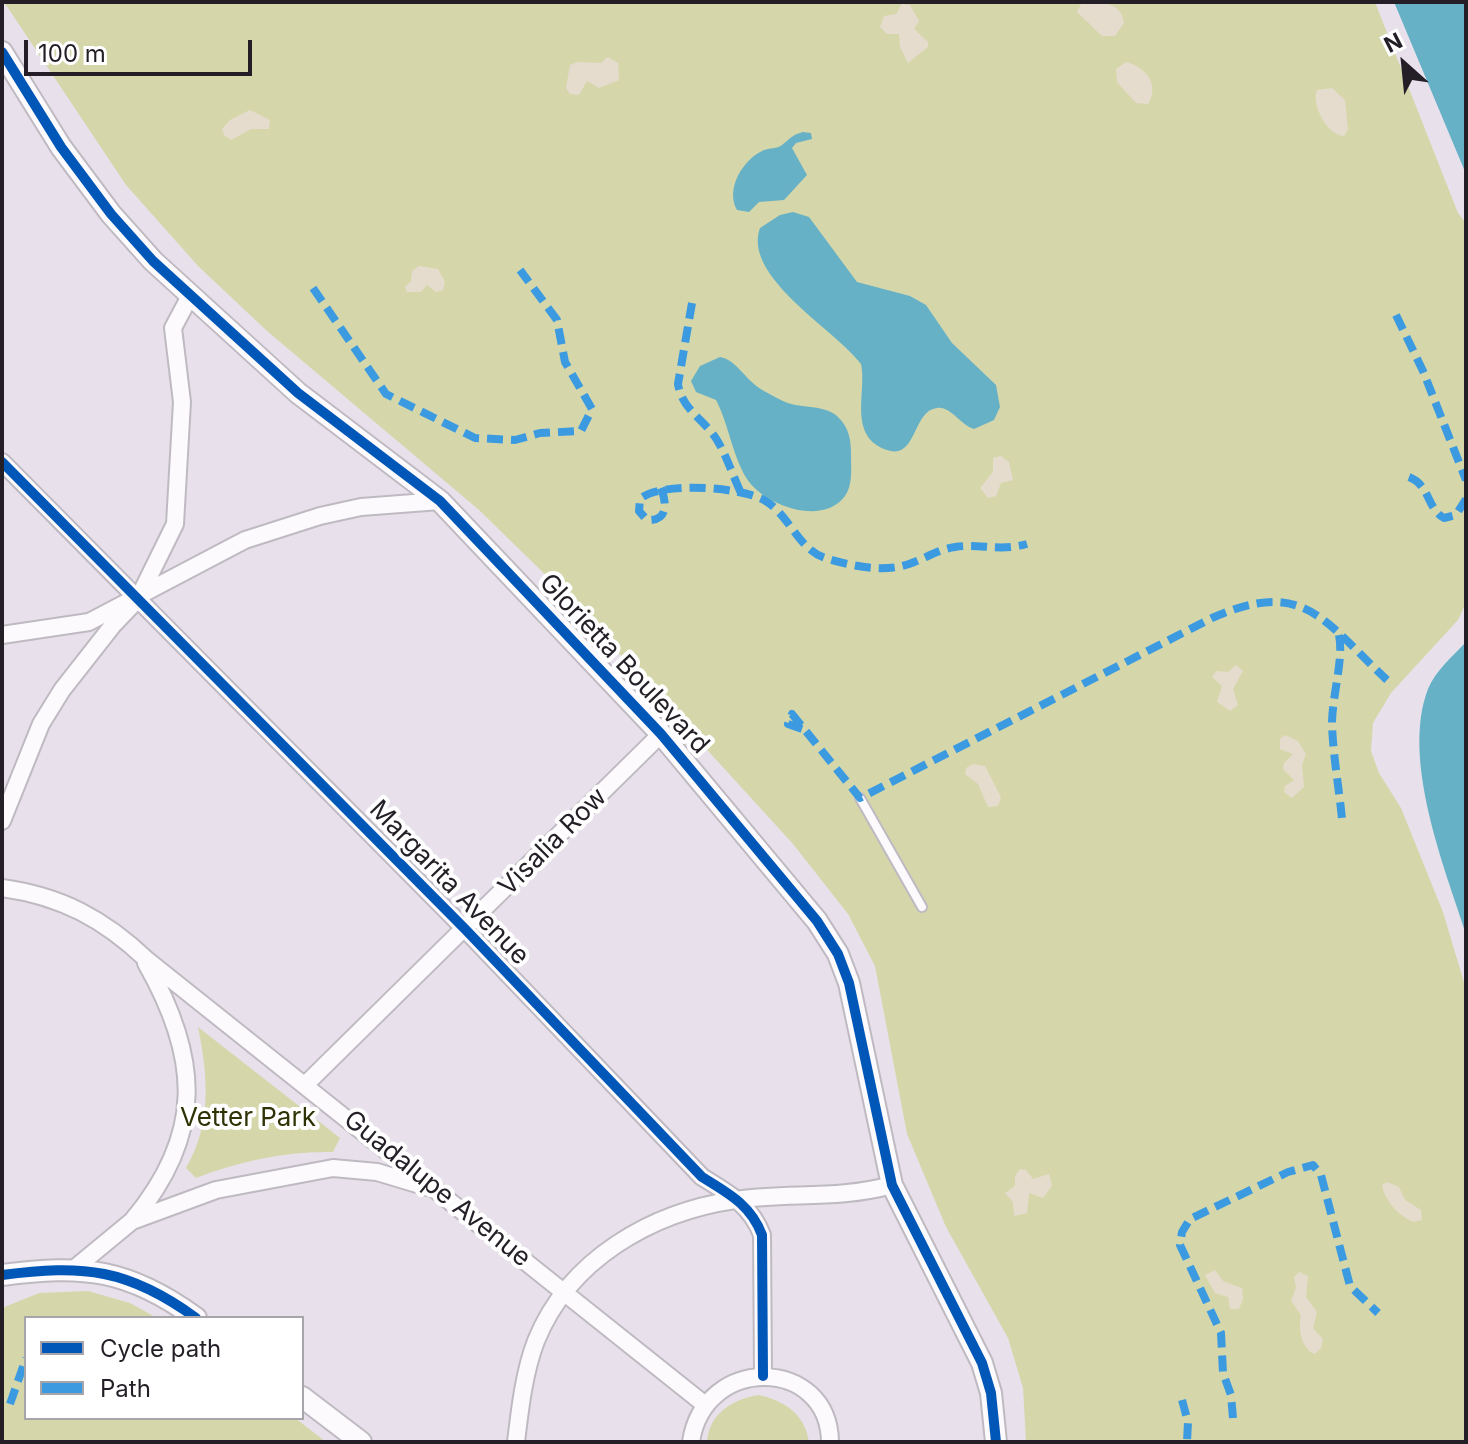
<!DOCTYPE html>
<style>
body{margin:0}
#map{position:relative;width:1468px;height:1444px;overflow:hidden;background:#e8e1ec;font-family:Inter,sans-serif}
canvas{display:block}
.frame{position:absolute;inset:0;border:4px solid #241f27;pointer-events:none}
.legend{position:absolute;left:24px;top:1316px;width:280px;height:104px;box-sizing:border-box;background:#fff;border:2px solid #a7a5a9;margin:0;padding:10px 14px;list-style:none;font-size:24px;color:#241f27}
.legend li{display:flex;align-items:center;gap:16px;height:40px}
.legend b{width:40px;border:2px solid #a7a5a9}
.north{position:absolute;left:1364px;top:24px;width:80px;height:80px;-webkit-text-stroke:6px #fff;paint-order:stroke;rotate:333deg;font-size:22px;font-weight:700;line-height:32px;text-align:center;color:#241f27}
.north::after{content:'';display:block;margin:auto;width:28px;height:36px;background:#241f27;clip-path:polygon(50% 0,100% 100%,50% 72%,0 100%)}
.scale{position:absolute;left:24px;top:40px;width:228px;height:36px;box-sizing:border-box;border:4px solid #241f27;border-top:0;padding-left:10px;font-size:24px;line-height:28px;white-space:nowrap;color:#241f27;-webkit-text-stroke:6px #fff;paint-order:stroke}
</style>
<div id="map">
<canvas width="1468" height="1444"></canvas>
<div class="frame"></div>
<ul class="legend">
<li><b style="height:10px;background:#0057b8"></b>Cycle path</li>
<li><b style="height:10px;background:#3c9be0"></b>Path</li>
</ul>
<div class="north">N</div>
<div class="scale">100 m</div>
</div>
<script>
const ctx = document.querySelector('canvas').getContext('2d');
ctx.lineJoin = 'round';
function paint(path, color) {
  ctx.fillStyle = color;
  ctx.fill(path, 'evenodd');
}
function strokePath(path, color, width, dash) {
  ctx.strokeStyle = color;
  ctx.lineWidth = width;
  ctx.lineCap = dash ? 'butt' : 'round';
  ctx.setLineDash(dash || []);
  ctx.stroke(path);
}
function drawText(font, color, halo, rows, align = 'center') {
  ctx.font = font + ' Inter,sans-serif';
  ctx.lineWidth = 8;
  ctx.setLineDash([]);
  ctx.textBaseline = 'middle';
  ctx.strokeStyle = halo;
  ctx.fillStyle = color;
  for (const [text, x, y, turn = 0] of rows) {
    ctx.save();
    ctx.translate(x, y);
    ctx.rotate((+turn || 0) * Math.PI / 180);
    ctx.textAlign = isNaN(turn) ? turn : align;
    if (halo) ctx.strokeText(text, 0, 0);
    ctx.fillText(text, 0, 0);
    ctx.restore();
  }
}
paint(new Path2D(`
 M4,2H1375L1458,213L1466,223V603L1458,620L1391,693L1373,723L1371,751L1379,773L1401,808L1443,912L1466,989V1442H1026L1023,1388L1008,1338L946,1227L907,1134L875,966L848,914L793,844L564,593L479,510L267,331L198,266L126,185Z
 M198,1027L340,1138L333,1152C287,1151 239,1161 196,1178L186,1168C212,1123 208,1076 198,1027Z
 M88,1291L130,1303L157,1318H26V1418H295L326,1442H2V1308L39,1293Z
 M759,1395C785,1401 805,1414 809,1442H707C709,1413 733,1399 759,1395Z`), '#d5d7ab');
paint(new Path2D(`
 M1082,2C1101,2 1121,1 1124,23L1115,36H1102L1077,12Z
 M902,4L910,5L919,21L914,29L928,42V47L908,63L900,47L899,34H887L880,27L884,16L896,14Z
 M608,57L618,63L619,80L599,88L587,81L579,95L570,94L566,88L570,65L578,62L601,63Z
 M1126,62C1146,67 1160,85 1148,104L1136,103L1117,82L1116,69Z
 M1332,88L1345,100L1348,130L1344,136C1327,135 1311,105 1317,90Z
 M250,110L270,120L269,129H251L231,140L224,135L222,129L230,120Z
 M419,266L438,269L445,282L443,290L436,292L427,285L421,292H407L405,287L411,281L412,271Z
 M1001,456L1009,462L1013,480L1001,483L996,496L988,498L980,488L993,472V458Z
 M1236,665L1243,671L1233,689L1238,705L1230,711L1217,702L1222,686L1212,677L1216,671L1228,672Z
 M1285,735L1298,741L1306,754L1302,765L1304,787L1292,798L1284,792L1285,786L1294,780L1283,769L1284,763L1293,754L1280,749V739Z
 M973,764L985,766L1001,797L998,806L988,807L978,784L965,774L966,768Z
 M1020,1169L1026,1170L1033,1179L1049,1174L1052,1186L1043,1198L1029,1193L1027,1213L1014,1216L1013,1202L1005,1193L1015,1186V1176Z
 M1387,1182L1399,1187L1405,1200L1421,1210L1422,1220L1413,1222C1398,1215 1385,1201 1382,1185Z
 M1215,1270L1223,1281L1242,1288L1243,1299L1239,1309H1230L1228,1297L1215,1293L1205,1275Z
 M1299,1272L1308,1276L1306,1297L1317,1312L1313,1328L1323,1339L1321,1348L1315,1354C1301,1349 1298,1328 1301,1315L1291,1301L1296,1288L1294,1277Z`), '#e5dccd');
paint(new Path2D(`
 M1394,2H1466V174Z
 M803,132L811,133L812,139L796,143L792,148L807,175L784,200L759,202L749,212L737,210C725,189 743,159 764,150C769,148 777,149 782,145C791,138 792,135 803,132Z
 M793,212L809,217L857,282L910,296L926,305L952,343L996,385L1000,407L994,420L974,429C960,425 951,406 937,408C911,411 918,463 884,449C848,434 867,391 861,364C836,330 742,277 760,228L780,215Z
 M720,357C735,360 742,374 753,383C760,390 770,394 779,399C796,410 822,403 837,416C849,427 851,439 851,455C851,468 853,485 845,496C822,527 764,505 747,479C732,455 729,425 716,400L696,392L691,381L700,366Z
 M1466,642V934C1444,866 1401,759 1428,689C1435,671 1453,656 1466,642Z`), '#66b1c6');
const service = new Path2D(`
 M860,798L922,907`);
const minor = new Path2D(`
 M2,462L465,929L702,1177C728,1193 751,1205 762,1235L763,1376
 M2,635L89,622L245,540L320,516L361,507L440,501
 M2,821L41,724L62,690L113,625L138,599L175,524L182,402L173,328L190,296
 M2,888C61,896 104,919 147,960L704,1404
 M306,1084L661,734
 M132,1221C205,1134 200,1058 146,963
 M75,1268L132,1221L216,1190L333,1168L377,1172L427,1187
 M516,1442C520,1409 524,1372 536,1341C569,1259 652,1212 735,1200C789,1192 837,1200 892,1185
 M691,1442C704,1354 829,1357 830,1442`);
const tertiary = new Path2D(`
 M2,52L61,147L111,214L153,261L298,393L440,501L661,734L817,921L838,954L849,983L892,1185L982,1363L991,1393L996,1442
 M2,1275C83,1264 129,1269 196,1318
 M302,1397L361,1442`);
strokePath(service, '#bfbac2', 12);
strokePath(minor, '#bfbac2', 20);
strokePath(tertiary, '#bfbac2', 24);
strokePath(service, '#fcfafc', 8);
strokePath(minor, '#fcfafc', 16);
strokePath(tertiary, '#fcfafc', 20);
strokePath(new Path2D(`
 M313,288L386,394L475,438L515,440L540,433L581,431L592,409L565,362L557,320L520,270
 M692,303L678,384C682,410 704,419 717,440C727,457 733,476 741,493
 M1396,315L1423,371L1466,480
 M1409,477C1430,485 1427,509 1444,518L1456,515L1466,499
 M661,488C667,504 668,521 647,520L639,511L640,499C661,481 741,487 764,500C789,514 798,549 825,558C851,566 883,573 909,564C924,559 939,549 955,547C981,543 998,552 1027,544
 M1339,635C1344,659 1332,696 1332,724C1333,755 1339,788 1342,819
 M802,729L788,724L792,714L860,798L1212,618C1304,577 1324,621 1387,680
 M1182,1400L1188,1422L1187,1442
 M10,1404L26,1358
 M1233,1418L1231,1395L1223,1373L1221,1333L1180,1245L1182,1232L1190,1219L1288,1172L1313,1165L1321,1175L1350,1286L1378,1313`), '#3c9be0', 8, [16, 8]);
strokePath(new Path2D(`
 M2,52L61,147L111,214L153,261L298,393L440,501L661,734L817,921L838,954L849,983L892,1185L982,1363L991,1393L996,1442
 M2,462L465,929L702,1177C728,1193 751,1205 762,1235L763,1376
 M2,1275C83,1264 129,1269 196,1318`), '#0057b8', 10);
drawText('26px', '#241f27', '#fff', [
 ["Glorietta Boulevard",624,664,47],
 ["Visalia Row",553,842,-45],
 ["Margarita Avenue",449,883,46],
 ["Guadalupe Avenue",437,1189,39]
]);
drawText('26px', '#2f3205', '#fff', [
 ["Vetter Park",248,1118]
]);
</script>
